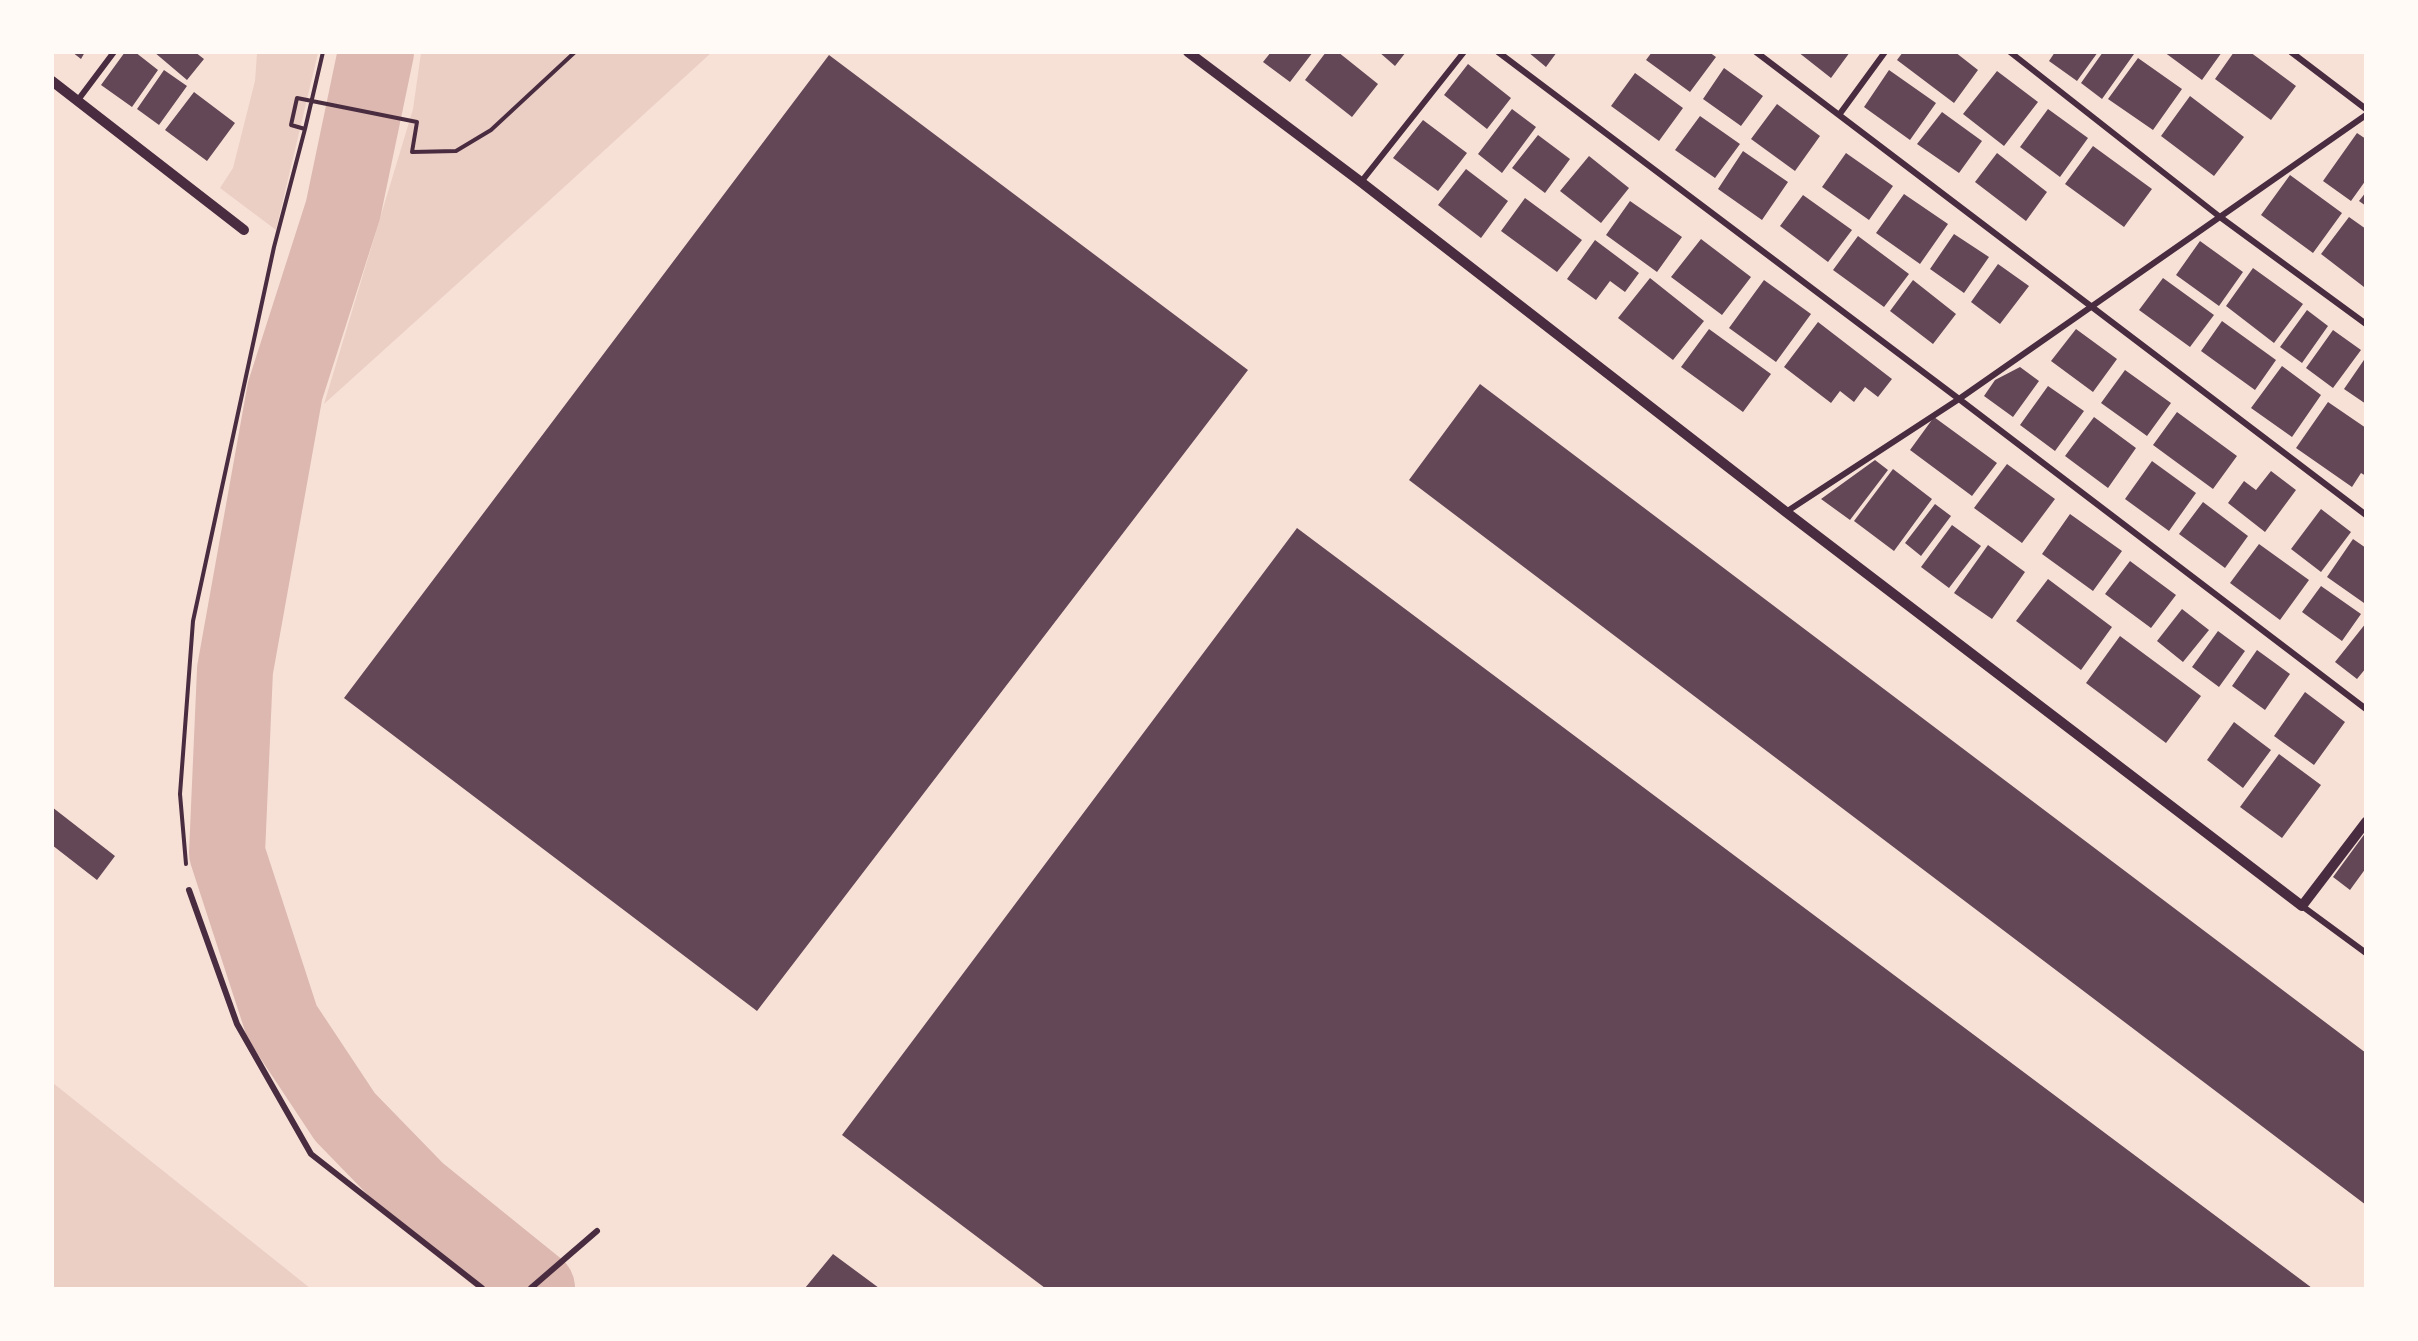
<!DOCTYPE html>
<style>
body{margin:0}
#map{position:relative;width:2418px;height:1341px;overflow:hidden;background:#f7e1d7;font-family:"Public Sans",sans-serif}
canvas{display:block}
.frame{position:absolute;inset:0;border:54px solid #fffaf5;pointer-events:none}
</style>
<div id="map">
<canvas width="2418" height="1341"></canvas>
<div class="frame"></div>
</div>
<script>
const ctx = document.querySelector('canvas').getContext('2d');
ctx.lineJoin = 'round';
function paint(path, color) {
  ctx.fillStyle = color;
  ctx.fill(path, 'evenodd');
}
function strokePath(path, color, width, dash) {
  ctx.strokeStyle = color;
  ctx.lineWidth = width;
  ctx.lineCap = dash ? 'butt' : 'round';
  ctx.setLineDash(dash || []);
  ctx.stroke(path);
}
paint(new Path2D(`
 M257,53H318L276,230L220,188L233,168L255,81Z
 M421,53H711L539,210L324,404L413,109Z
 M52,1083H53L310,1288H53Z`), '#ebcfc5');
strokePath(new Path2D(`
 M376,52L343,210L285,391L235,670L227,853L282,1022L345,1117L417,1191L537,1288`), '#dcb8b0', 76);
paint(new Path2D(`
 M72,52H85L81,59Z
 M125,52H135L158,70L132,107L101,85Z
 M154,52H195L204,59L187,80Z
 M1271,52H1313L1290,82L1263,62Z
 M1326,52H1338L1378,84L1352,117L1305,80Z
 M1379,52H1406L1395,66Z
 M1528,52H1557L1546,67Z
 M1652,52H1709L1716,57L1690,92L1646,60Z
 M1798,52H1850L1831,78Z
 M1903,52H1955L1978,70L1954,103L1897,60Z
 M2055,52H2098L2077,81L2049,61Z
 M2103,52L2134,54L2102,99L2081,83Z
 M2164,52H2222L2202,80Z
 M2234,52H2250L2296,86L2271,120L2215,79Z
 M829,55L1248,370L757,1011L344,698Z
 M2138,58L2182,89L2153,130L2108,99Z
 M1468,64L1511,98L1487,129L1444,95Z
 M1724,68L1763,96L1741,126L1703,99Z
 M164,70L187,86L159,125L137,109Z
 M1889,70L1936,103L1910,140L1864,107Z
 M1997,71L2038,102L2004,146L1963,114Z
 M1635,73L1683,108L1659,141L1611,106Z
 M194,92L235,123L207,161L165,130Z
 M2190,96L2244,137L2214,176L2161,136Z
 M1777,104L1820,136L1795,171L1751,139Z
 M1512,109L1536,127L1502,173L1478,154Z
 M2048,109L2088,138L2060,177L2020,147Z
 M1942,112L1982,141L1959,173L1917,144Z
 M1700,116L1740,144L1715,178L1675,150Z
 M1423,120L1467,153L1438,191L1393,158Z
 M2357,133L2366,139V180L2351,201L2323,181Z
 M1538,135L1570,159L1545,193L1512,168Z
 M2093,146L2152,189L2124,227L2065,184Z
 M1743,151L1788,182L1762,220L1718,189Z
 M1846,153L1893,186L1869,220L1822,187Z
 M1997,153L2047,192L2026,221L1975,182Z
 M1589,156L1629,188L1601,223L1560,191Z
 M1466,169L1508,201L1481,238L1438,205Z
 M2290,175L2342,213L2313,253L2261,215Z
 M2366,192V206L2359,201Z
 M1904,194L1948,224L1920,264L1876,233Z
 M1803,195L1852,230L1828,262L1780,226Z
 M1525,198L1582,240L1557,272L1501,231Z
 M1630,201L1682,237L1657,272L1606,235Z
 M2349,217L2366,229V284L2364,287L2321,254Z
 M1954,234L1989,257L1964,293L1930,269Z
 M1858,236L1909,274L1884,307L1833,270Z
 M1701,239L1751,277L1722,315L1671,277Z
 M1595,240L1639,273L1625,292L1610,281L1596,300L1567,279Z
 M2200,241L2243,272L2219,306L2176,275Z
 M1998,264L2029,286L2000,324L1971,302Z
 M2253,268L2303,304L2274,343L2226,306Z
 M1650,278L1704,321L1673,360L1618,318Z
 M2163,278L2214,315L2190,347L2139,310Z
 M1764,280L1811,314L1776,362L1729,328Z
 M1913,280L1956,314L1933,344L1890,311Z
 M2307,310L2328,326L2302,363L2280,347Z
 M2222,321L2276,360L2255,390L2201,351Z
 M1818,322L1892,379L1878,397L1865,387L1854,402L1840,391L1831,403L1784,367Z
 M1709,329L1771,374L1743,412L1681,367Z
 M2076,329L2117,359L2093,392L2051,361Z
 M2333,330L2361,350L2333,388L2306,368Z
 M2366,357V404L2344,389Z
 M2282,366L2321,395L2292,437L2251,408Z
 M2020,367L2039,381L2013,417L1984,396L1995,380Z
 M2125,370L2171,403L2147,436L2101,403Z
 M1480,384L2366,1053V1205L1409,480Z
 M2048,386L2084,411L2055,451L2020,425Z
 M2328,402L2366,428V476L2361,473L2352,487L2296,448Z
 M2177,412L2237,456L2213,489L2153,445Z
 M1934,417L1997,463L1972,496L1910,450Z
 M2094,417L2136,448L2108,488L2065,456Z
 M1875,460L1888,470L1850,520L1821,499Z
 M2152,461L2196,493L2169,531L2125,499Z
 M2007,464L2055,499L2022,543L1974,508Z
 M1893,469L1932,499L1894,551L1854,521Z
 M2271,471L2296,490L2265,532L2228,503L2244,481L2256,490Z
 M2203,502L2248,536L2225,568L2179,534Z
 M1935,504L1951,516L1921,556L1905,543Z
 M2321,509L2351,532L2321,572L2291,549Z
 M2070,514L2122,551L2093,591L2042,554Z
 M1952,525L1981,546L1949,588L1921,567Z
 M1297,528L2312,1288H1045L842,1135Z
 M2353,539L2366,548L2364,603L2327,577Z
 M2259,544L2309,580L2280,620L2230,583Z
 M1988,545L2025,572L1992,619L1954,593Z
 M2130,561L2176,595L2151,628L2105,594Z
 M2048,579L2112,627L2081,670L2016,621Z
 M2321,586L2361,614L2342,641L2302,612Z
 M2182,609L2209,630L2183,662L2157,641Z
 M2366,623V668L2357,679L2335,662Z
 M2218,631L2245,651L2219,687L2192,667Z
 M2120,636L2201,696L2166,743L2086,683Z
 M2257,650L2290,674L2265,710L2232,686Z
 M2305,692L2345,722L2314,765L2274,736Z
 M2234,722L2271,750L2243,788L2207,760Z
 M2279,754L2321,785L2282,838L2240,807Z
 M52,807L115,856L97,880L52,845Z
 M2366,832V868L2350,890L2333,877Z
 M833,1254L879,1288H805Z`), '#644757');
strokePath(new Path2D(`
 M305,129L291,125L297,98L417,122L412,152L456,151L491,130L575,52
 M186,864L180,794L193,621L274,247L305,129L323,52`), '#4a2c40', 4);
strokePath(new Path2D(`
 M1498,52L1959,399L2366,709
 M1756,52L2366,515
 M2010,52L2220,217L2366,324
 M2291,52L2366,109
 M78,100L114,52
 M1839,115L1885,52
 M1361,182L1464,52
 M1786,512L1959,399L2366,115
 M189,890L237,1024L311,1154L482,1288
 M2302,906L2366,953
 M531,1288L597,1231`), '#4a2c40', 6);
strokePath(new Path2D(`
 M1188,52L1361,182L1786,512L2302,906L2366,822
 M52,81L244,230`), '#4a2c40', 10);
</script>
